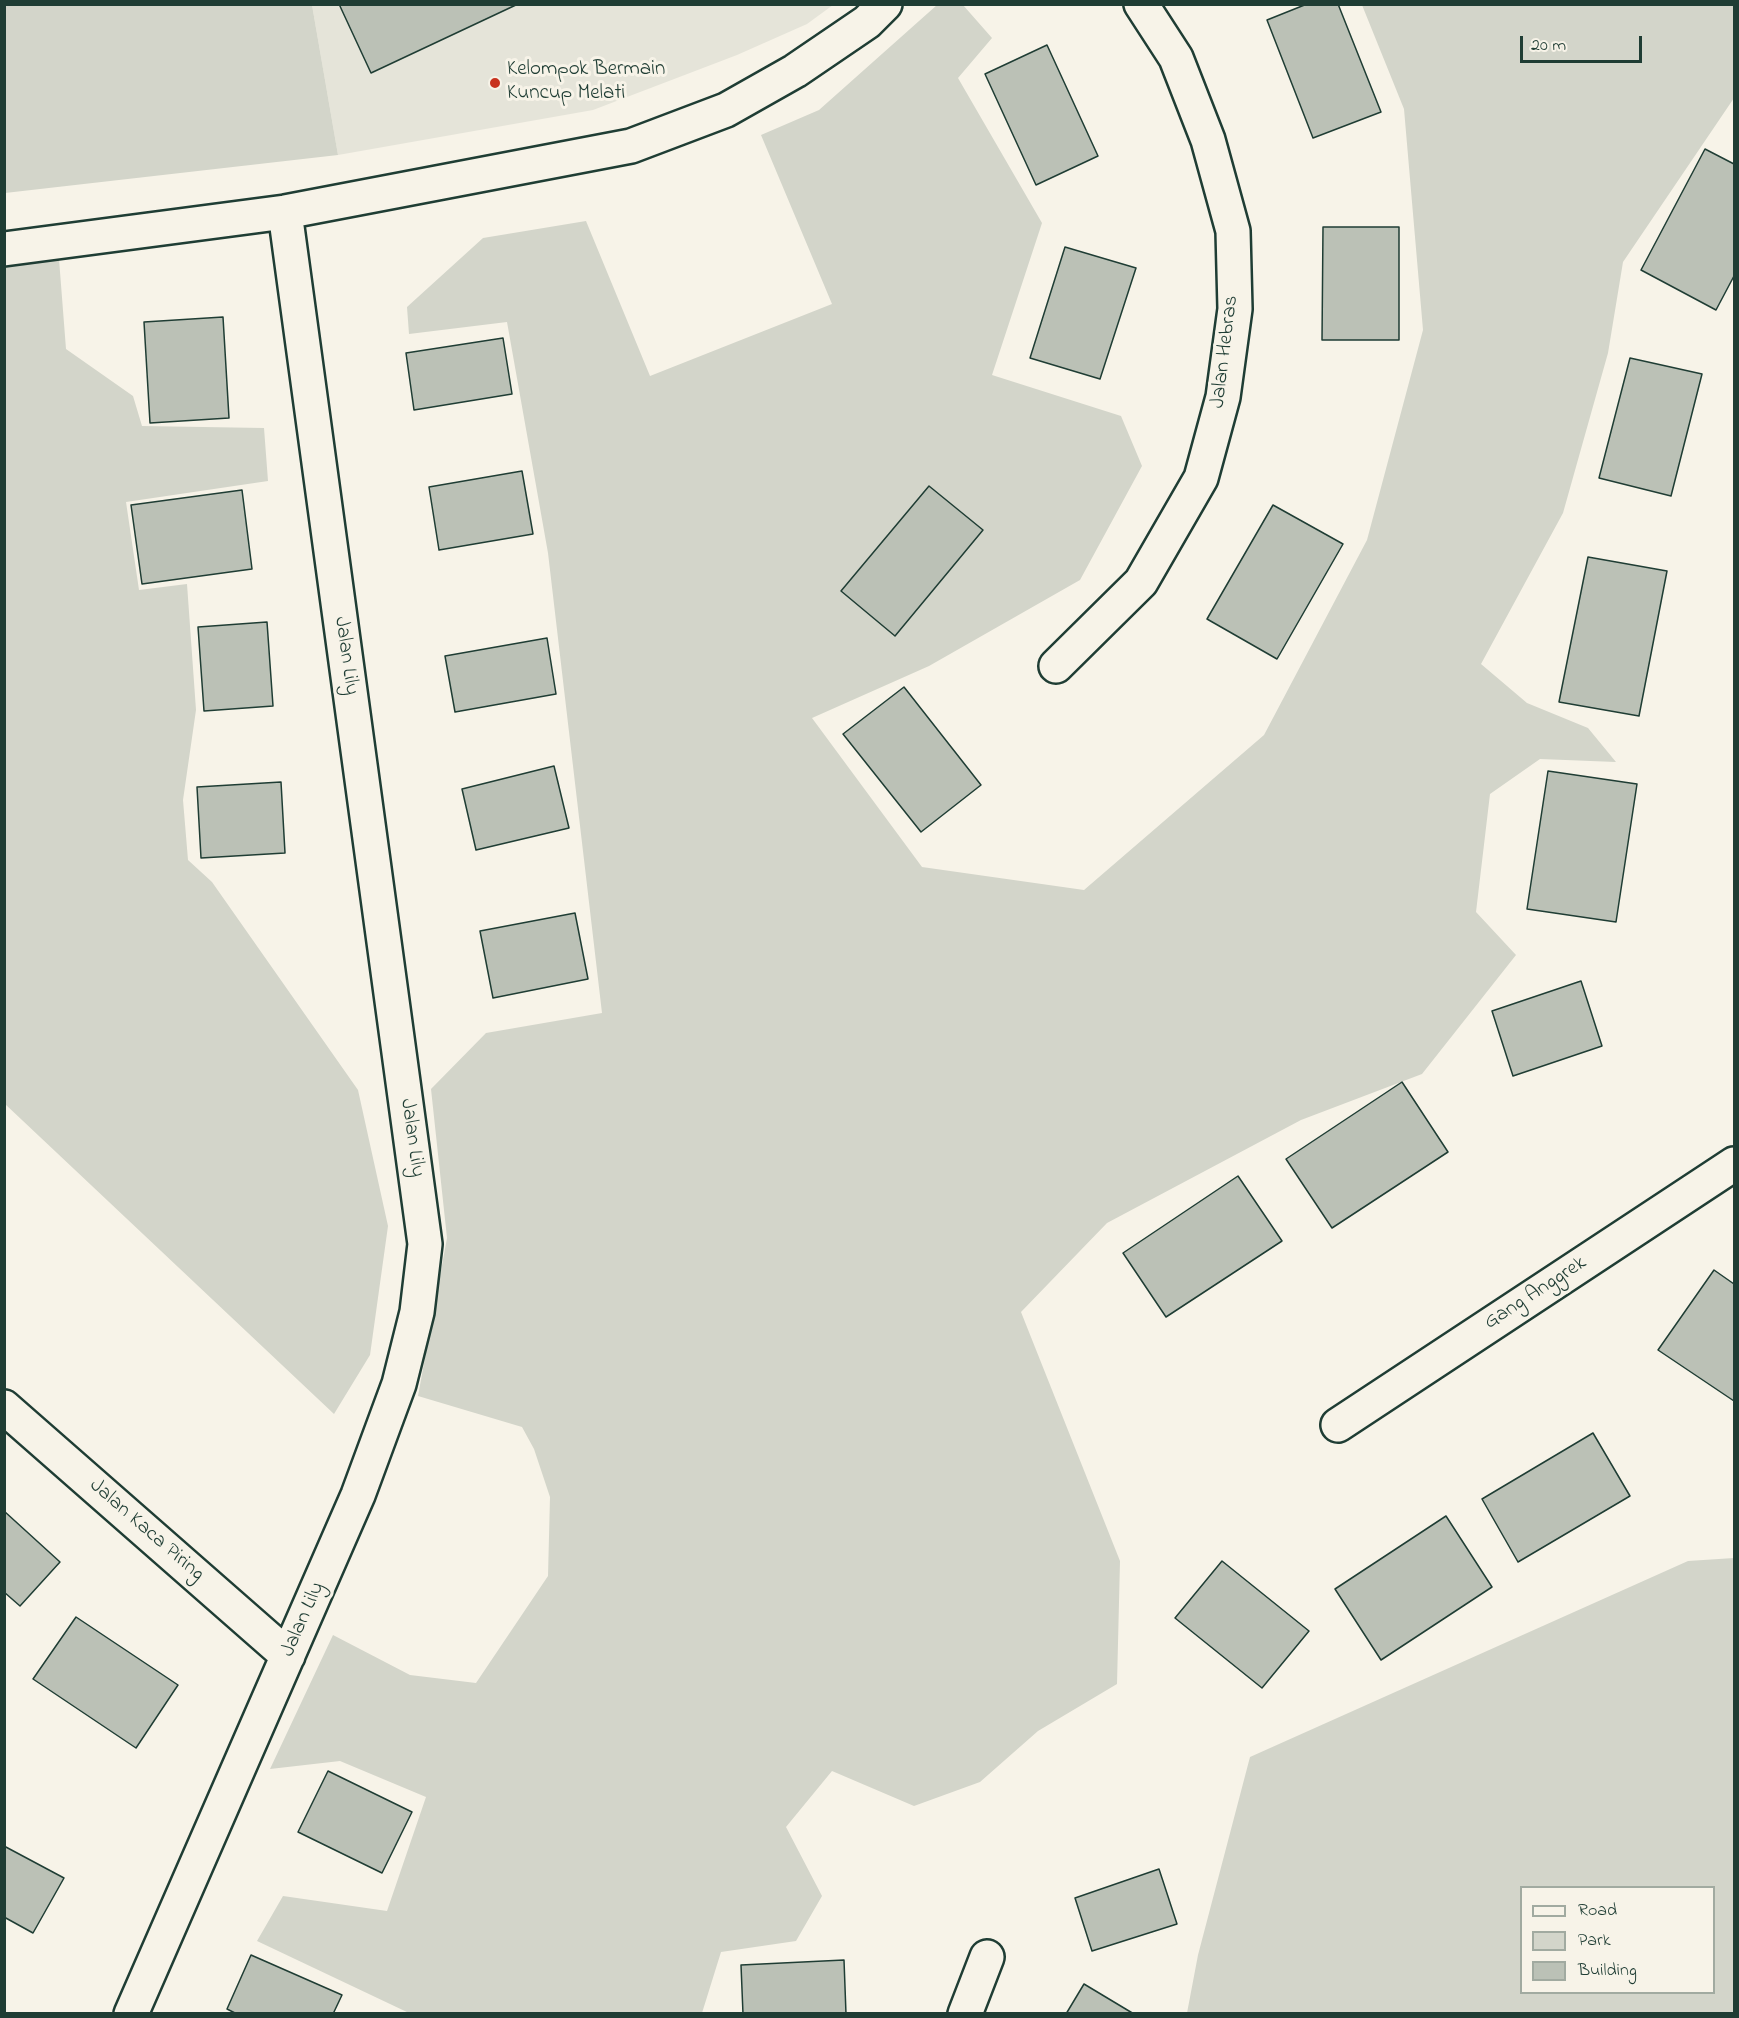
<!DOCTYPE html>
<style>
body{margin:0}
#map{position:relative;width:1739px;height:2018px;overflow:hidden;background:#f7f3e8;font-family:"Indie Flower",sans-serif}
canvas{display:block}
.frame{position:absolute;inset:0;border:6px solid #1f3d34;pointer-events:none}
.legend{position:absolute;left:1520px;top:1886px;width:195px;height:108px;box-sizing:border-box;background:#f7f3e8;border:2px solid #a1aaa0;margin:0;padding:8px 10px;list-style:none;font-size:18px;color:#1f3d34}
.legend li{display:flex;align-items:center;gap:12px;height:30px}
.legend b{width:30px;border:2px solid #a1aaa0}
.scale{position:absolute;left:1520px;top:36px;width:122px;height:27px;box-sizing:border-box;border:3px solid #1f3d34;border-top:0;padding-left:8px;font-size:18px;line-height:21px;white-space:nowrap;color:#1f3d34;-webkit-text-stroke:4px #f7f3e8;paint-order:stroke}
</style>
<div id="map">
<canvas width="1739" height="2018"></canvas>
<div class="frame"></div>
<ul class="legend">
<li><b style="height:8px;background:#f7f3e8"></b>Road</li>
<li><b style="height:16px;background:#d3d5ca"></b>Park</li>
<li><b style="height:16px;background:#bbc1b6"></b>Building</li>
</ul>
<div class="scale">20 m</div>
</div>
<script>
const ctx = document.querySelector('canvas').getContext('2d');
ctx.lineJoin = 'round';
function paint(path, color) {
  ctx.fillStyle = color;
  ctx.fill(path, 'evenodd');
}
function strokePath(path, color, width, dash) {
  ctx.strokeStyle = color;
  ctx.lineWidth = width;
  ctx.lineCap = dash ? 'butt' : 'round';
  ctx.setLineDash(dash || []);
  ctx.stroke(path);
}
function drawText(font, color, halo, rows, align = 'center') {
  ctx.font = font + ' "Indie Flower",sans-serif';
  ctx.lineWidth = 6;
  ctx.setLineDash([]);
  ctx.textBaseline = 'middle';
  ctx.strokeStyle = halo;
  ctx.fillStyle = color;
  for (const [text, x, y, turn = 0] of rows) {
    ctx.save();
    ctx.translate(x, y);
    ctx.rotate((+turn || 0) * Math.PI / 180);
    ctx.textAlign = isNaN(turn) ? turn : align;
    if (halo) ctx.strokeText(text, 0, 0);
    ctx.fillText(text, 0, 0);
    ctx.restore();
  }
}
paint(new Path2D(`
 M312,5H833L807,24L737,55L593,110L338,155Z`), '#e5e4d9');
paint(new Path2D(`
 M4,5H312L338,155L5,193Z
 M937,5H963L992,38L958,78L1042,223L992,375L1121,416L1142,466L1080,580L929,666L812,718L922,867L1084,890L1264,735L1367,540L1423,330L1404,109L1362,5H1734V98L1623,262L1608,353L1563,513L1481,664L1527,703L1588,728L1616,762L1540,759L1490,794L1476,912L1516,955L1422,1074L1301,1120L1107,1223L1021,1312L1120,1561L1117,1684L1038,1731L980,1782L914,1806L832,1771L786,1827L822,1896L796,1941L721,1952L702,2013H409L257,1941L283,1896L387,1911L426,1797L340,1761L270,1769L333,1635L410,1675L476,1683L548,1576L550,1497L534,1449L522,1427L418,1396L447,1238L431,1089L486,1033L602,1013L548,553L507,322L409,334L407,307L483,238L586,221L650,376L832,304L761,135L819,110Z
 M59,259L66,349L133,396L142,426L264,428L268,481L126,502L139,590L187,584L196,710L183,800L188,860L212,882L358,1090L388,1226L370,1355L334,1414L5,1104V266Z
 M1734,1558V2013H1187L1198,1955L1250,1757L1688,1561ZM1522,1888H1714V1992H1522Z`), '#d3d5ca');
const building = new Path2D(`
 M339,4H518L371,73Z
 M1307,4H1338L1381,112L1313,138L1267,20Z
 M1047,45L1098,156L1036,185L985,74Z
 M1705,149L1734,164V276L1716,310L1641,270Z
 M1323,227H1399V340H1322Z
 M1065,247L1136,268L1100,379L1030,358Z
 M223,317L229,418L150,423L144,322Z
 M503,338L512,394L414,410L406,353Z
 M1630,358L1702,374L1671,496L1599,478Z
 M522,471L533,534L439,550L429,487Z
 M929,486L983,530L895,636L841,591Z
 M242,490L252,569L142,584L131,505Z
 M1273,505L1343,544L1277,659L1207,619Z
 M1588,557L1667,571L1639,716L1559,702Z
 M267,622L273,706L204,711L198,627Z
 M547,638L556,694L455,712L445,656Z
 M904,687L981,785L921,832L843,734Z
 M554,766L569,828L476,850L462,789Z
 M1548,771L1637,784L1616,922L1527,909Z
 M281,782L285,853L201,858L197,787Z
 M575,913L588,979L493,998L480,931Z
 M1581,981L1602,1046L1513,1076L1492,1011Z
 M1402,1082L1448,1152L1332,1228L1286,1159Z
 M1238,1176L1282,1241L1166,1317L1123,1253Z
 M1714,1270L1734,1284V1401L1658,1350Z
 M1593,1433L1630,1496L1518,1562L1482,1499Z
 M4,1511L60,1562L20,1606L4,1592Z
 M1446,1516L1492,1587L1381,1660L1335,1589Z
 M1222,1561L1309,1631L1262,1688L1175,1618Z
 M76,1617L178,1685L136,1748L33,1679Z
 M328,1771L412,1812L382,1873L298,1832Z
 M4,1846L64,1878L33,1933L4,1917Z
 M1159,1869L1177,1924L1092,1951L1075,1898Z
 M251,1955L342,1995L333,2014H237L227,2009Z
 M844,1960L846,2014H743L741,1965Z
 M1084,1984L1134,2014H1066Z`);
paint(building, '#bbc1b6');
strokePath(building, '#1f3d34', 1.5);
const street = new Path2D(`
 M4,249L285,212L631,146L726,110L795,71L867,22L885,4
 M1056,666L1141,582L1201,478L1223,397L1235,309L1233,231L1208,140L1176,58L1141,4
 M4,1407L288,1656
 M1338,1425L1734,1164
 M131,2014L358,1495L399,1384L417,1312L425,1244L285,212
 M965,2014L987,1957`);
strokePath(street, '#1f3d34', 38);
strokePath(street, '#f7f3e8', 33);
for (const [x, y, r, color] of [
 [495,83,6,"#c8321e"]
]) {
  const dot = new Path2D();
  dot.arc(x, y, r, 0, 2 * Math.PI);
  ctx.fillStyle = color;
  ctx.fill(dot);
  strokePath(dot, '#f7f3e8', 2);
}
drawText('21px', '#1f3d34', '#f7f3e8', [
 ["Kelompok Bermain",507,71],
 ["Kuncup Melati",507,95]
], 'left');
drawText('21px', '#1f3d34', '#f7f3e8', [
 ["Jalan Hebras",1226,352,-83],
 ["Jalan Lily",345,656,82],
 ["Jalan Lily",411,1138,82],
 ["Gang Anggrek",1536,1294,-33],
 ["Jalan Kaca Piring",146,1531,41],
 ["Jalan Lily",304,1620,-66]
]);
</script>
